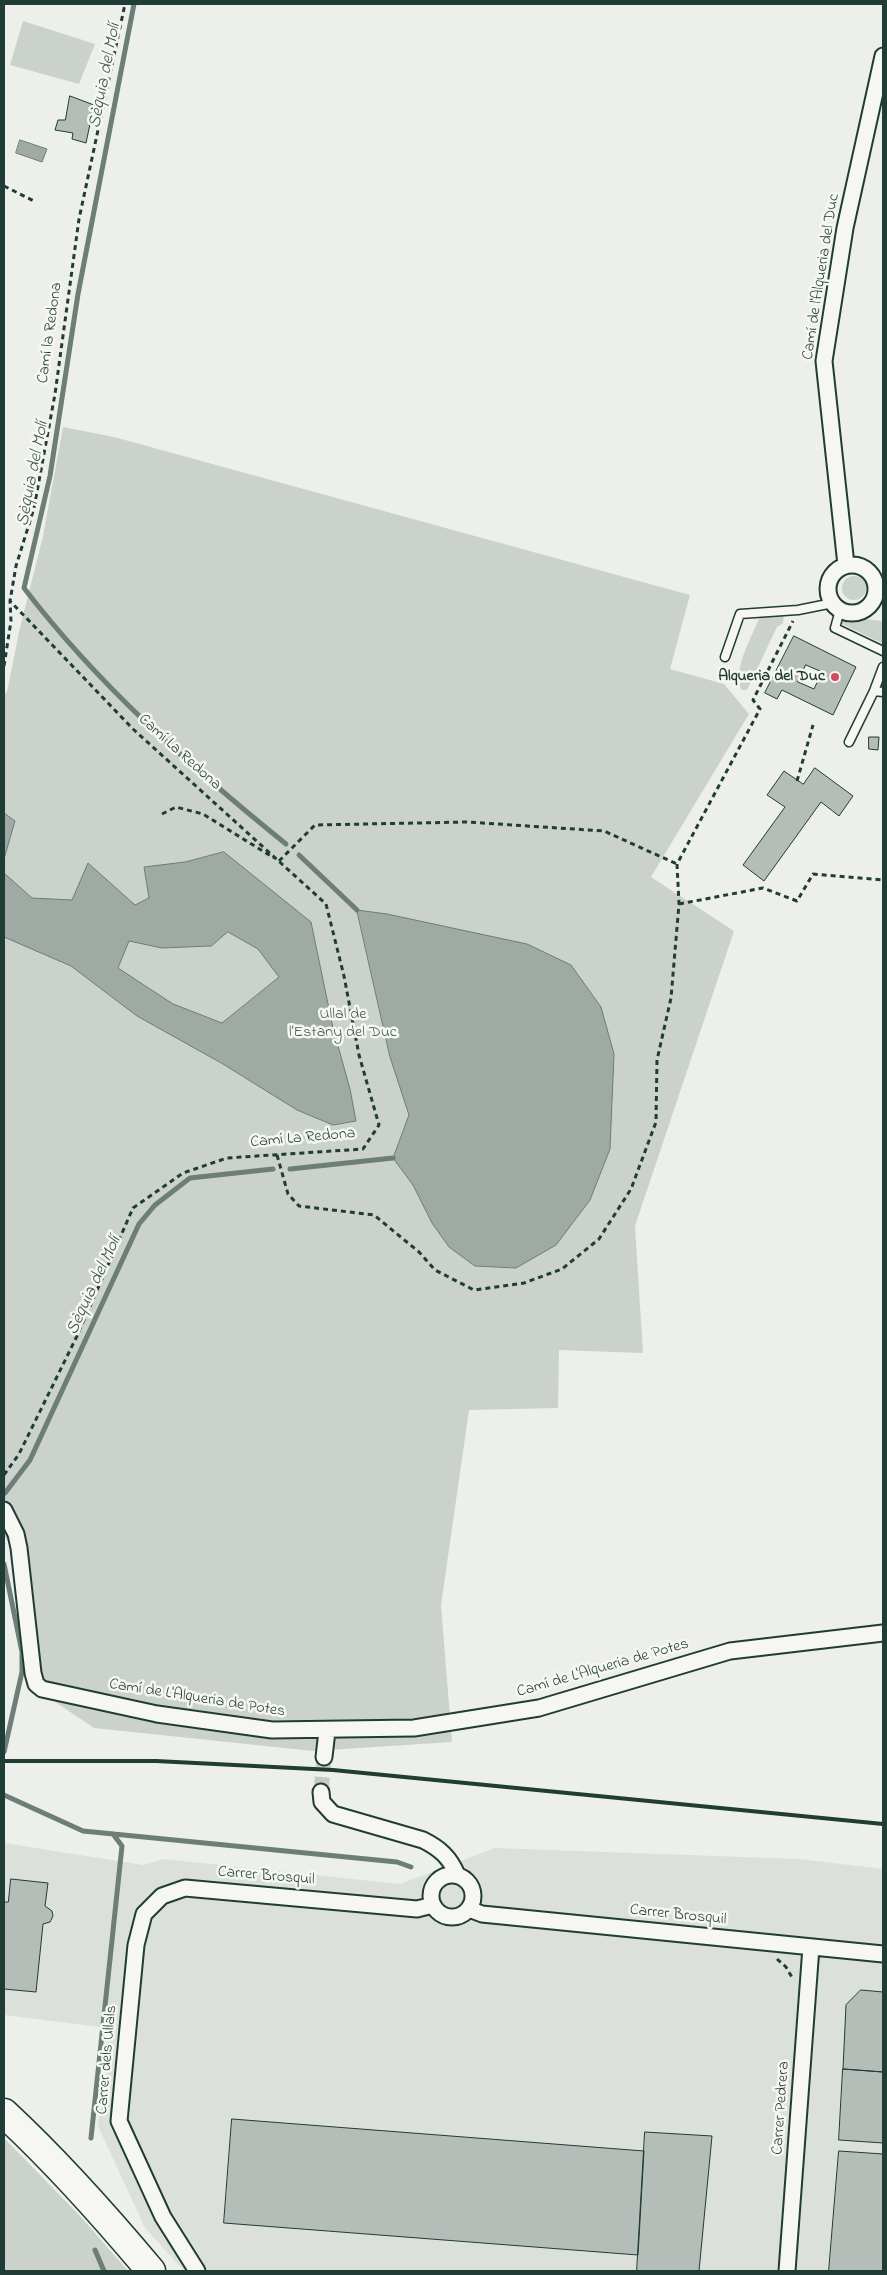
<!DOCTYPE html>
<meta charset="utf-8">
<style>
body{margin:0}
#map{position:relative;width:887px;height:2275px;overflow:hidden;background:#edefea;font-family:"Indie Flower",sans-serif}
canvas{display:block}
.frame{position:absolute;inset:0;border:5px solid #1f3d34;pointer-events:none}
</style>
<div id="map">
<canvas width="887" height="2275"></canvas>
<div class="frame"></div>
</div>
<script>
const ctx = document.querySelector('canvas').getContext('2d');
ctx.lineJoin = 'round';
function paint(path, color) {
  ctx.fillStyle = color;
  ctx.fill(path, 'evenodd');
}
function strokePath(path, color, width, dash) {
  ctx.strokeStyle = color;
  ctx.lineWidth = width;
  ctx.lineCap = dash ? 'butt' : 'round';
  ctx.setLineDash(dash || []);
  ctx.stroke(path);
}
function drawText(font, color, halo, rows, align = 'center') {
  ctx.font = font + ' "Indie Flower",sans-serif';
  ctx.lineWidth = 5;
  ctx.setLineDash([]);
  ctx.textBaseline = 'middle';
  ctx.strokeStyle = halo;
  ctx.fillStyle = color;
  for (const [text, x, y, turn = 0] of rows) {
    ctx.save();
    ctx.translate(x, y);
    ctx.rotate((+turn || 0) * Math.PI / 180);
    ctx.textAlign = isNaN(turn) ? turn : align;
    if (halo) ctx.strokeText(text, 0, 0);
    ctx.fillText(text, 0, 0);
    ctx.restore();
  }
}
paint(new Path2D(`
 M4,1843L143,1865L163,1859L400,1884L495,1848L799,1859L883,1869V2271H184L145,2228L98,2126L108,2028L4,2015Z`), '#dce0db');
paint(new Path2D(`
 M23,21L95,44L79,84L10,65Z
 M63,427L114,437L690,595L670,669L724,684L749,714L651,877L734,931L635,1226L643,1353L559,1350L558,1408L469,1410L441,1605L452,1742L313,1751L94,1728L36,1689L15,1551L4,1536V694L7,692L19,632L43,536Z
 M842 588a12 12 0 1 1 24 0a12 12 0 1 1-24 0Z
 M784,616L783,623L777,627L747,690H742C731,672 752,636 760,617Z
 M845,617L883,621V644L842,624V620Z
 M4,2138L81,2217L128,2271H4Z`), '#cbd2cc');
const water = new Path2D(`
 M20,140L47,149L42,162L16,153Z
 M4,813L15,821L4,859Z
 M224,852L311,922L333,1028L350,1089L356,1121L333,1125L297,1110L223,1064L137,1016L71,966L4,937V873L32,898L72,900L88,863L135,905L149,898L144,867L185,862ZM228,932L258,949L279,977L222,1023L173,1004L118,968L129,941L162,948L211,946Z
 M357,910L387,914L527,944L571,965L601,1007L614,1054L610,1149L590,1200L556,1245L516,1268L475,1266L449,1247L432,1223L413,1185L393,1158L409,1115L390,1057Z`);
paint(water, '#9faaa4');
strokePath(water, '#6c7e77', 1);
strokePath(new Path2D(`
 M134,4L78,294L50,476L24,588C98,685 192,768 286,844
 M299,855L357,910
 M290,1169L393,1158
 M5,1493L30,1460L139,1224L155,1205L190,1178L273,1169
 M4,1564L22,1652V1672L4,1752
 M4,1795L83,1831L397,1862L411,1867
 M91,2138L122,1846L113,1834
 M95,2250L104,2271`), '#6c7e77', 5);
const building = new Path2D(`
 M70,96L94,105L86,143L72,139L73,133L55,130L58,120H65Z
 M794,636L856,667L833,715L782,690L777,699L765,693ZM806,665L822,672L814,689L798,682Z
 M869,737H879L878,750L869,749Z
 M815,768L853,796L839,816L821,802L764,881L743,865L785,807L767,795L784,771L803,784Z
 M11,1879L48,1883L45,1906L52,1911L53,1916L50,1922L43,1924L36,1992L4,1989V1902H8Z
 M861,1990L883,1992V2072L843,2069L846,2005Z
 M843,2069L883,2072V2143L839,2140Z
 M232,2119L644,2151L638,2255L224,2223Z
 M645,2132L712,2136L699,2271H637Z
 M839,2151L883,2154V2271H829Z`);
paint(building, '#b4bdb8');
strokePath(building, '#1f3d34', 1);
strokePath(new Path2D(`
 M321,1792L324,1757`), '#c4cbc6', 15, [15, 8]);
const lane = new Path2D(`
 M840,610L835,628L883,651
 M725,657L740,614L798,610L833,603
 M883,667L874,691L883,692
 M849,742L874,691`);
const street = new Path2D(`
 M846,565L824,361L845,228L883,56
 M828 589a24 24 0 1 1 48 0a24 24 0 1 1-48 0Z
 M4,1510L16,1534L19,1548L33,1673L36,1684L42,1689L157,1714L272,1730L414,1728L539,1708L730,1651L883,1633
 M324,1757L327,1731
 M321,1792L322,1802L333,1814L423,1840C439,1848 450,1857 457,1875
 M431 1896a21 21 0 1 1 42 0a21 21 0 1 1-42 0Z
 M469,1909L482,1914L883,1954
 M197,2271L163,2217L119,2121L136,1945L144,1914L162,1896L185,1888L417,1909L433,1905
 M787,2271L811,1947`);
const highway = new Path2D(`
 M4,2113C57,2162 104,2215 151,2271`);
strokePath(lane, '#1f3d34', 11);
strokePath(street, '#1f3d34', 19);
strokePath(highway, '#1f3d34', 31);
strokePath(new Path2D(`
 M4,186L34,201
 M4,666L11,621L10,601L16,566L34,508L55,394L79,219L125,4
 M797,781L813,725
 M162,814L176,807L203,814L274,858
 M279,861L315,825L467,822L604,831L677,864
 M679,904L763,888L797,901L813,874L883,880
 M277,1155L288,1194L299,1206L374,1215L419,1252L435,1270L474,1290L524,1283L562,1269L599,1239L631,1189L656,1122L657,1060L671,998L679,904L677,864L760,709L753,700L793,621
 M4,1475L19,1454L77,1336L133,1208L183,1173L227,1158L363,1149L379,1125L359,1055L344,976L326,904L133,729L10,601
 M472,1877L479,1897
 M777,1959L786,1967L793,1979`), '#1f3d34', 3, [5, 4]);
strokePath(lane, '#f6f6f2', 8);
strokePath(street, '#f6f6f2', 15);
strokePath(highway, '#f6f6f2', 28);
strokePath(new Path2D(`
 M4,1761H156L333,1770L883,1824`), '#1f3d34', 4);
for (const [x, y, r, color] of [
 [835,677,5,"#d1495b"]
]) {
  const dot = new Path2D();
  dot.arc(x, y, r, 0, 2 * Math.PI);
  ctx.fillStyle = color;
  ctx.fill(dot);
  strokePath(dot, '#f6f6f2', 2);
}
drawText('16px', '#1f3d34', '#f6f6f2', [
 ["Camí de l'Alqueria del Duc",822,277,-81],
 ["Camí la Redona",51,333,-82],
 ["Camí La Redona",179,753,42],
 ["Camí La Redona",303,1139,-5],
 ["Camí de L'Alqueria de Potes",603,1669,-16],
 ["Camí de L'Alqueria de Potes",197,1699,9],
 ["Carrer Brosquil",266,1877,5],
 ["Carrer Brosquil",678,1916,6],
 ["Carrer dels Ullals",108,2060,-85],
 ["Carrer Pedrera",782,2108,-86]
]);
drawText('bold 16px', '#1f3d34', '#f6f6f2', [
 ["Alqueria del Duc",825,677]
], 'right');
drawText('16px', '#415b52', '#f6f6f2', [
 ["Ullal de",343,1015],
 ["l’Estany del Duc",343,1033]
]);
drawText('italic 18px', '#3f5850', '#f6f6f2', [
 ["Sèquia del Molí",106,76,-79],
 ["Sèquia del Molí",34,474,-79],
 ["Sèquia del Molí",95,1286,-65]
]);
</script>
